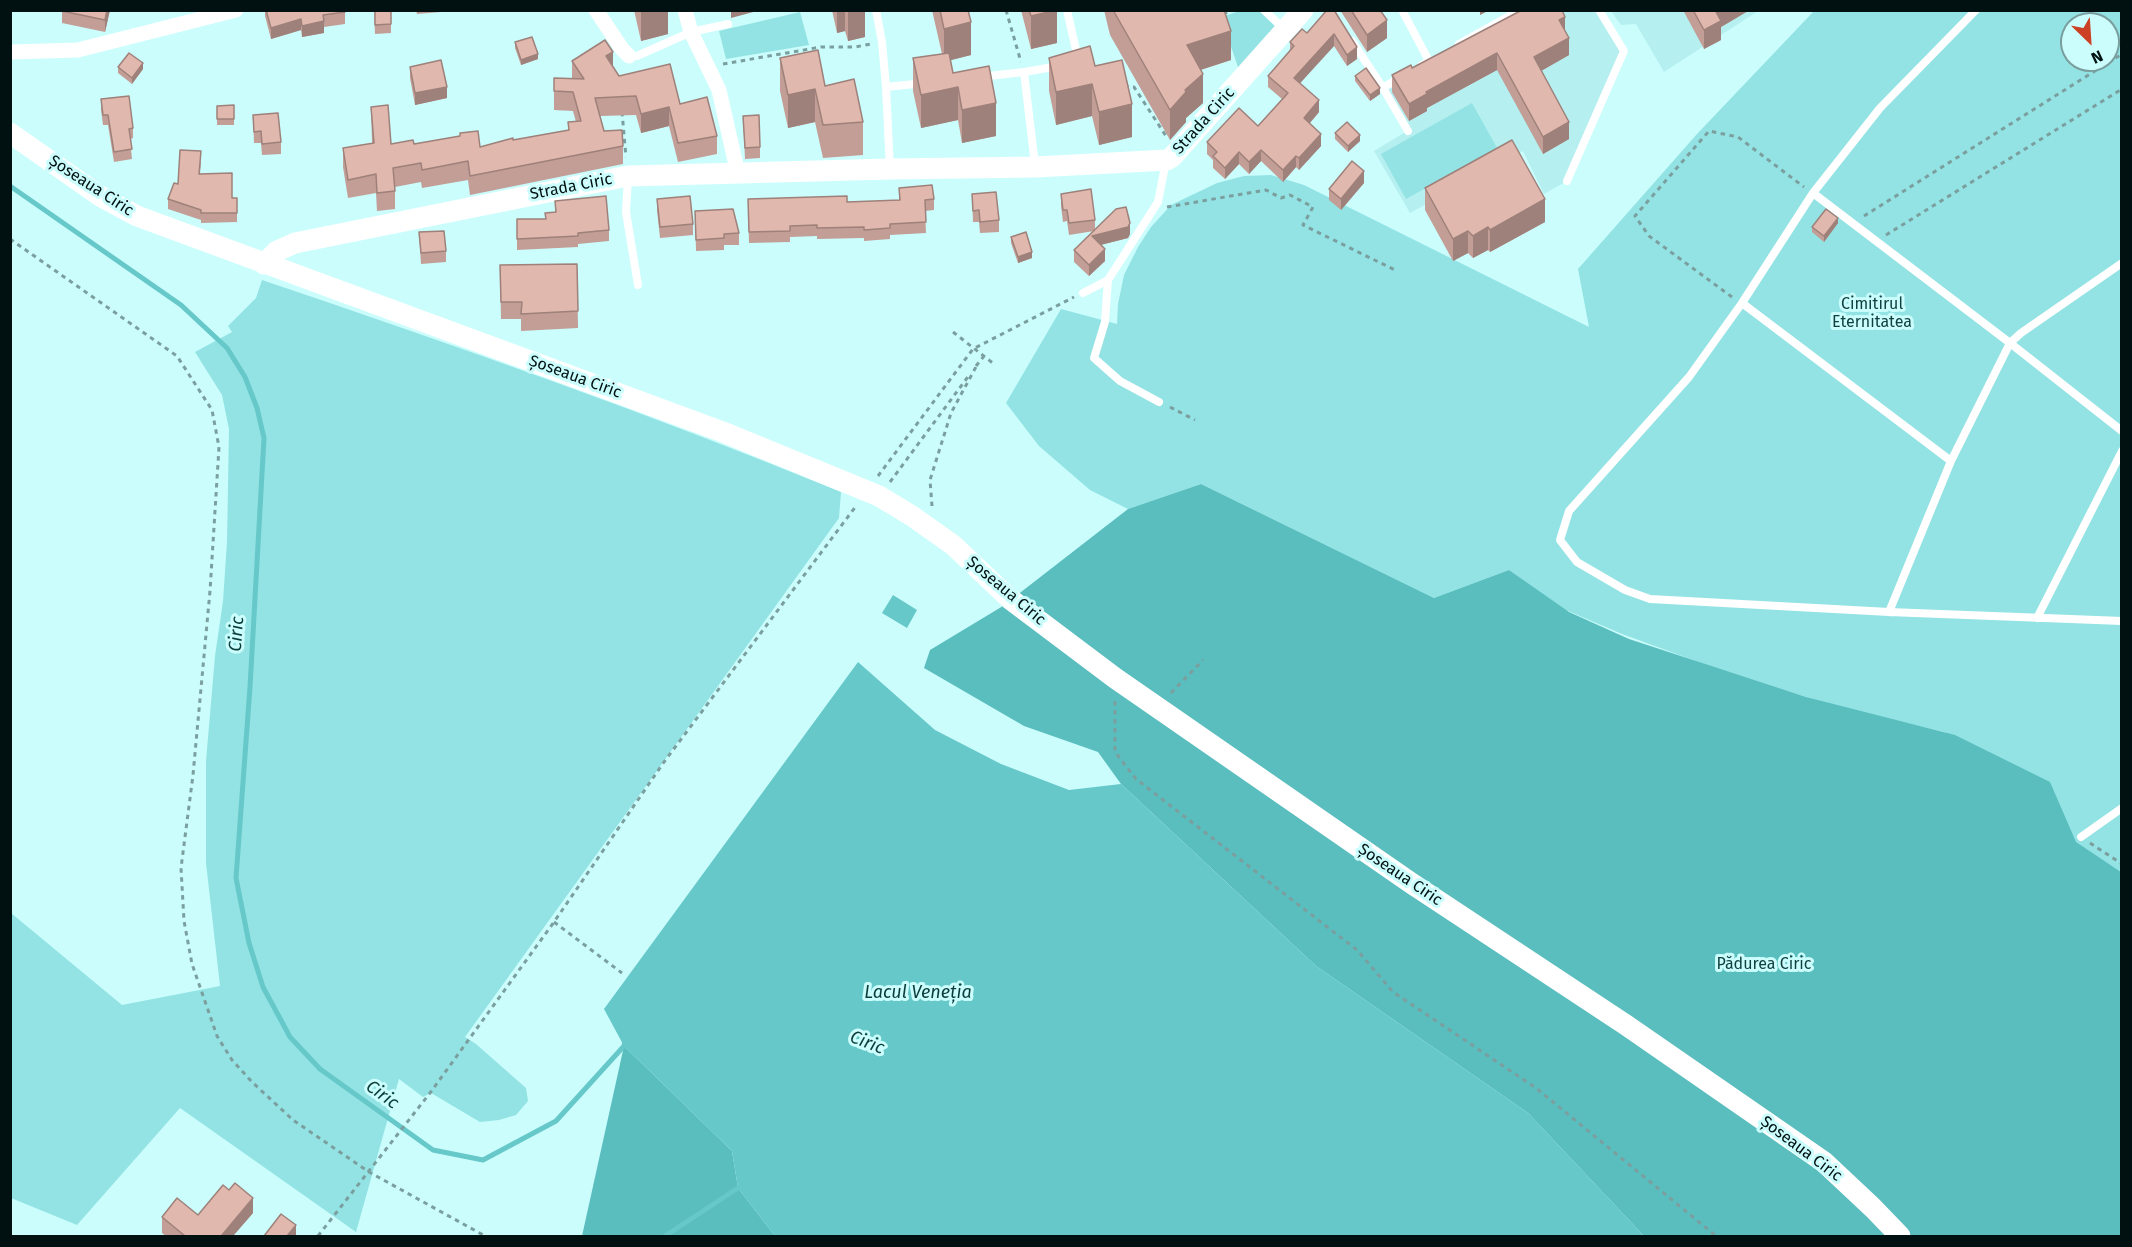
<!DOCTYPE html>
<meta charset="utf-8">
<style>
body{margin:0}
#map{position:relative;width:2132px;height:1247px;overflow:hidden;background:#cbfdfd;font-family:"Fira Sans",sans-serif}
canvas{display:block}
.frame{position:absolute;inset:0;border:12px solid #011010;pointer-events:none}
.north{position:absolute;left:2060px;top:12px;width:60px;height:60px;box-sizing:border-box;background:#cbfdfd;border:2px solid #7a9e9e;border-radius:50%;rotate:155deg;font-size:16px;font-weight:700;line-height:24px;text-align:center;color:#011010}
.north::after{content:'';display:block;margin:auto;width:21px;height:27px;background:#cc4126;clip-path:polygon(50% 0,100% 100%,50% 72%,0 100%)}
</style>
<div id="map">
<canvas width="2132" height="1247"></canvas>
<div class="frame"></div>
<div class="north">N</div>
</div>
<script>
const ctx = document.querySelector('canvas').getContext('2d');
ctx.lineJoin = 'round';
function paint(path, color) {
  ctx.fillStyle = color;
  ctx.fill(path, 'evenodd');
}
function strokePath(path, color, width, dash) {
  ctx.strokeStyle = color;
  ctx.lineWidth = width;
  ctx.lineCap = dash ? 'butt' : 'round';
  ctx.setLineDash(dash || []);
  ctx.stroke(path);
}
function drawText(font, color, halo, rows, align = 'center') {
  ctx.font = font + ' "Fira Sans",sans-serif';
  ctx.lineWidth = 6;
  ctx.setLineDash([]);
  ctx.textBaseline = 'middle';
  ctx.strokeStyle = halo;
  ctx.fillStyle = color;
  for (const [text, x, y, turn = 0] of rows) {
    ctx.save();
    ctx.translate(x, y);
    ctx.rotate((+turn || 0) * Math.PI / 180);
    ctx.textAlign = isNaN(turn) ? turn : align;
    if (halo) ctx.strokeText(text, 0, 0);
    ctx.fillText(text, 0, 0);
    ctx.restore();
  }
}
paint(new Path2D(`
 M1520,11H1599L1624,51L1567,181L1544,194L1523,151L1410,213L1374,151L1407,131L1383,88Z
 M1611,11H1758L1664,72L1636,24L1621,25Z`), '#b5eff0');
paint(new Path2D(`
 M1240,11H1261L1281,31L1241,76L1221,17Z
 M1814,11H2121V872L2073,841L2044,781L1944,732L1850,710L1742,678L1622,634L1561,608L1509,570L1434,598L1201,484L1128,509L1090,490L1039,446L1006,403L1061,309L1117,324L1118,304L1124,275L1138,247L1151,227L1171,205L1217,183L1244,176L1271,175L1304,185L1589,327L1578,269L1697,134ZM2072,24H2108V60H2072Z
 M800,12L809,45L726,59L719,31Z
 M1472,103L1497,148L1406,199L1381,154Z
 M262,280C457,346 651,414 841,492L839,518L465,1037L476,1044L526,1088L528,1101L516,1115L499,1120L480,1122L431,1093L423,1097L399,1079L356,1232L180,1108L77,1225L11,1198V913L122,1005L220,986L206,863V761L215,656L223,601L227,542L229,429L222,395L195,352L232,332L228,326L256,298Z`), '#93e3e4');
paint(new Path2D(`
 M1201,484L1434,598L1509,570L1569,612L1629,639L1806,697L1955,735L2050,782L2076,842L2121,872V1236H1644L1528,1113L1316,966L1121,784L1098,752L1024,726L924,668L930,650L1003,606L1128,509Z
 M624,1046L732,1151L738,1188L775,1236H582Z`), '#5abdbe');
paint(new Path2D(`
 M893,595L917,610L907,628L882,613Z
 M858,662L935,730L1001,764L1069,790L1121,784L1316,966L1528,1113L1644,1236H775L738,1188L732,1151L624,1046L604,1009Z`), '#66c8c9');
strokePath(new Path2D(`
 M10,186L181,305L227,348L245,377L257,408L264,438L250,687L236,878L249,943L263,987L290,1037L320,1069L433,1150L483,1160L556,1121L624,1046L625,1039
 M665,1236L738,1188`), '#66c8c9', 5);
strokePath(new Path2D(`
 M1006,10L1021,62
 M1223,14L1233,10
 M723,64L821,47H855L871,44
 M1124,86L1134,87L1166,136
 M622,112L626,157
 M1167,207L1266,190L1281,198L1290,195L1313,207L1303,225L1395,270
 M1864,216L2122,54
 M1886,235L2122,89
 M10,239L177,356L212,410L219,447L210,591L193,775L181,868L184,921L192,964L217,1036L232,1060L252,1082L293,1120L369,1172L485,1236
 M1732,297L1649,236L1635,216L1709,131L1738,137L1804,187
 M953,332L994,364
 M976,366L984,356
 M1170,407L1195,420
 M878,476L973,349L1074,297
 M890,482L970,374
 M932,506L930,480L951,413L977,365
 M1171,693L1203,660
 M1115,701V752L1136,779L1357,950L1393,992L1536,1088L1716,1236
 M2090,843L2122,864
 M554,922L622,973
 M318,1236L430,1093L554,922L664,762L856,506`), '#7b9f9f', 3, [4.5, 4.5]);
strokePath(new Path2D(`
 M876,10L882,42L886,87L924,83
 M1067,10L1078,59
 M1264,10L1285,30
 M1402,10L1429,61L1422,65
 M1976,10L1880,108L1813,193L1742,303L1689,377L1569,511L1560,540L1577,562L1625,590L1650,599L1889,612L2122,621
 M1352,41L1383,88
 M1459,44L1520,10
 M629,56H637L691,32L728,24
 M980,77L1024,72
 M1399,78L1383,88L1408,131
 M886,87L890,169
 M1035,165L1024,72L1059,66
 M628,177L626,212L638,285
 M1567,181L1624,51L1599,10
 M1813,193L2010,343L2122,431
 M1083,293L1108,280
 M1742,303L1951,461
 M1159,402L1120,381L1094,358L1105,322L1108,280L1158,202L1166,161
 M1889,612L1951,461L2010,343L2021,333L2122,263
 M2037,618L2122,451
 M2081,837L2122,808`), '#fff', 8);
strokePath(new Path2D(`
 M596,10L622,49L629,56
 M685,10L691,32L719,90L738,174
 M10,52L78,50L236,10`), '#fff', 15);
strokePath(new Path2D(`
 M10,133L100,196L137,216L723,432L879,496L912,516L953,545L1010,599L1115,678L1411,883L1626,1025L1824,1162L1873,1208L1900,1236
 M264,264L277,251L295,243L628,176L890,169L1036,167L1167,160L1172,157L1303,10`), '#fff', 21);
paint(new Path2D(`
 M62,10H110L105,32L62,23Z
 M265,10H345V24L324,27V33L302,37L301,30L271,39L265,16Z
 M374,10H391V33L375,34Z
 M416,10H441V12L417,14Z
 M634,10H668V34L641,41Z
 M832,10H865V37L848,41L845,31L837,33Z
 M932,10H968L971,55L950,60L953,73L996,136L962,143L958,120L921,128L913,91V58L942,54Z
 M1021,10H1057V43L1031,49Z
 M1104,10H1224L1231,60L1201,70L1203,103L1186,118V122L1170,140L1110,35Z
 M1327,10L1357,59L1347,66L1334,46L1299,83L1319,112L1309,124L1321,146L1299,170L1296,167L1283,182L1261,161L1249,174L1239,164L1225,179L1213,168V160L1207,154V142L1258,126L1282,99L1268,87V76L1290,51V42L1307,33Z
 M1340,10H1380L1387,38L1367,52Z
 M1683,10H1748V11L1721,27V40L1704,49Z
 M1565,31L1569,55L1541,71L1569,139L1543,154L1497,70L1427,108V111L1409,121L1392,92V75L1412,68Z
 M515,42L538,59L521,65L515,48Z
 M780,58L825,86L863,122V155L823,158L815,122L788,128L780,91Z
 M1049,58L1095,66L1132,137L1099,145L1092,116L1056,125L1049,91Z
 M572,61L613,66L619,76L680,104L717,136V154L678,162L669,126L641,133L636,115L600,116L604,131L623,146V164L470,195L468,180L422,188L421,182L395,187V209L377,211L376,193L348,198L343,167V148L372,143L371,107L391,144L480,147L513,140L568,131V122H576L573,111L554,110V78H572Z
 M118,67L143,69L132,84L118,73Z
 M410,67L447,98L415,105L410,78Z
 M1355,76L1380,94L1370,101L1355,81Z
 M101,99L133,128V138L130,139L132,159L114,162L108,125H103L101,110Z
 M234,105V125H217V106Z
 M253,115L281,142V154L262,155L261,143H254Z
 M743,116L760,147V158L745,159Z
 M1335,133L1360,141L1348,152L1335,139Z
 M201,161L200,174L232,198H237V222L201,223V220L168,209V199L178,184Z
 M1364,183L1341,210L1329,200V189Z
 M899,188L934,199V210L925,211L926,233L890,235V239L864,241V238L817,239V236L790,237V242L749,243L748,199L847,202L899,200Z
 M1425,188L1545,222L1490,252L1488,250L1473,258L1468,253L1453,261L1425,210Z
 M972,194L999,220V232L980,233L979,222H973Z
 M1061,194L1095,220V230L1130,234L1128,238L1101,245L1105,261L1089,276L1074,262V250L1094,231L1069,235L1067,221L1063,222L1061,206Z
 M657,199L693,224V235L660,238L657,210Z
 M555,201L609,230V241L578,244V247L517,250V219H545V213L555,212Z
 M695,211L739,233V245H724V250L696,251Z
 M1838,223L1824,242L1812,232V227Z
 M419,232L446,251V262L421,264Z
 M1011,237L1032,258L1018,263L1011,243Z
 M577,264L578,328L521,331V319H501L500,265Z
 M253,1213L233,1236H166L162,1233V1217Z`), '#c29e96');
paint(new Path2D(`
 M107,10H110L105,32V20Z
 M641,10H668V34L641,41Z
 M731,10H757V11L731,18Z
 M837,10H845V31L837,33Z
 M848,10H865V37L848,41Z
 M1057,10V43L1031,49V16Z
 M1480,10H1490L1480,15Z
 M1715,10H1748V11L1721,27V40L1704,49V30Z
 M1565,17V34L1559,20Z
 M301,19V30L271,39V28Z
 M1387,20V38L1367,52V35Z
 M324,21V33L302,37V26Z
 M971,22V55L944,62V29Z
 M1231,31V60L1187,74V45Z
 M1334,34V46L1294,90V78Z
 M1569,38V55L1534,75V57Z
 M1357,47V59L1347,66V55Z
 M613,52V71L606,56Z
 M1497,53V70L1427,108V111L1409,121V104L1426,92Z
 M538,54V59L521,65V60Z
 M143,63V69L132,84V78Z
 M1203,74V103L1186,118V122L1170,140V110L1185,90Z
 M1092,84V116L1056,125V92Z
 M447,87V98L415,105V93Z
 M958,87V120L921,128V95Z
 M1380,88V94L1370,101V95Z
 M815,89V122L788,128V95Z
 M1319,100V112L1304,130V118Z
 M996,103V136L962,143V110Z
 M1132,104V137L1099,145V112Z
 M669,107V126L641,133V114Z
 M1569,122V139L1543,154V137Z
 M1321,134V146L1299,170V158Z
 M1360,135V141L1348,152V146Z
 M1261,150V161L1249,174V162Z
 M1239,152V164L1225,179V168Z
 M1296,156V167L1283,182V170Z
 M1364,171V183L1341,210V199Z
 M1545,199V222L1490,252V230Z
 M1838,218V223L1824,242V236Z
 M1130,223V234L1128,238L1092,247V236Z
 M1488,227V250L1473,258V236Z
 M1468,231V253L1453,261V239Z
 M1105,249V261L1089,276V265Z
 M1032,252V258L1018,263V257Z
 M253,1198V1213L233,1236H222V1235Z
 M296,1225V1236H287Z`), '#9e817a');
const building = new Path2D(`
 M62,10H107L105,20L62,11Z
 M266,10H345V12L323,15L324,21L302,26L301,19L271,28Z
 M375,10H391V24L375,25Z
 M940,10H968L971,22L944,29Z
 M1029,10H1057L1031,16Z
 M1113,10H1224L1231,31L1187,45L1203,74L1185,90L1186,92L1170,110Z
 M1327,10H1334L1357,47L1347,55L1334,34L1294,78L1319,100L1304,118L1321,134L1299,158L1296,156L1283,170L1261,150L1249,162L1239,152L1225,168L1213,156L1217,152L1207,142L1239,108L1258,126L1288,93L1268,76L1294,46L1290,42L1302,29L1307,33Z
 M1351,10H1380L1387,20L1367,35Z
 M1522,10H1562L1565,17L1559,20L1569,38L1534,57L1569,122L1543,137L1497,53L1426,92L1427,94L1409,104L1392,75L1411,65L1412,68Z
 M1693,10H1715L1721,21L1704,30Z
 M532,37L538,54L521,60L515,42Z
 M605,40L613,52L606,56L619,76L670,64L680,104L707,97L717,136L678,143L669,107L641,114L636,96L595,98L604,131L622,130L623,146L470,176L468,161L422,170L421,163L393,168L395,191L377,193L376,174L348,180L343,148L374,143L371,107L388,105L391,144L413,140L414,144L460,136V133L478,131L480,147L513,138V140L569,130L568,122L581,121L573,92L554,91V78L584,79L572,61Z
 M1090,46L1095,66L1122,60L1132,104L1099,112L1092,84L1056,92L1049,58Z
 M818,50L825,86L854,79L863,122L823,125L815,89L788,95L780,58Z
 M129,53L143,63L132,78L118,67Z
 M949,53L953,73L989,66L996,103L962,110L958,87L921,95L913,58Z
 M441,60L447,87L415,93L410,67Z
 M1366,68L1380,88L1370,95L1355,76Z
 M129,96L133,128L129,129L132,149L114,152L108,115H103L101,99Z
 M234,105V119H217V106Z
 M278,113L281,142L262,144L261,131L254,132L253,115Z
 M759,115L760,147L745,148L743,116Z
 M1347,122L1360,135L1348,146L1335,133Z
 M1512,140L1545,199L1490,230L1488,227L1473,236L1468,231L1453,239L1425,188Z
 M180,150L201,151L199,174L232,173V198H237V213H201V210L168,199L174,183L178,184Z
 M1352,161L1364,171L1341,199L1329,189Z
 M932,185L934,199L925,200L926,222L890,224V228L864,230V227L817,228V225L790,226V231L749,232L748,199L847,196V202L900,200L899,188Z
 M1091,189L1095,220L1069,223L1067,210H1063L1061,194Z
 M996,192L999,220L980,222L979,210L973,211L972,194Z
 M606,196L609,230L578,233V236L517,239V219H546L545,213L556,212L555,201Z
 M690,196L693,224L660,227L657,199Z
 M1126,207L1130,223L1128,227L1092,236L1105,249L1089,265L1074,250L1116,209Z
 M733,209L739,233L724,234V238L696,240L695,211Z
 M1826,209L1838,218L1824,236L1812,227Z
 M444,231L446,251L421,253L419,232Z
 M1026,232L1032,252L1018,257L1011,237Z
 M577,264L578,311L521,314L522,302H501L500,265Z
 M235,1183L253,1198L222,1235L224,1236H185L162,1217L177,1198L198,1215L223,1185L229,1190Z
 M281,1214L296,1225L287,1236H264Z`);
paint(building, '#e1b8ae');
strokePath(building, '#9e817a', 1.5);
drawText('16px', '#011010', '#cbfdfd', [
 ["Strada Ciric",1204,121,-48],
 ["Șoseaua Ciric",91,186,33],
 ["Strada Ciric",571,187,-11],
 ["Șoseaua Ciric",575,377,20],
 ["Șoseaua Ciric",1006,591,40],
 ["Șoseaua Ciric",1400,875,34],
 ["Șoseaua Ciric",1801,1149,37]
]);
drawText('16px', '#124041', '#cbfdfd', [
 ["Cimitirul",1872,305],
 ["Eternitatea",1872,323],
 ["Pădurea Ciric",1764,965]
]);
drawText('italic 18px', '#0b3b3b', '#cbfdfd', [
 ["Ciric",237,634,-86],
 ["Lacul Veneția",918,993],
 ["Ciric",867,1043,21],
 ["Ciric",382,1095,36]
]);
</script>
